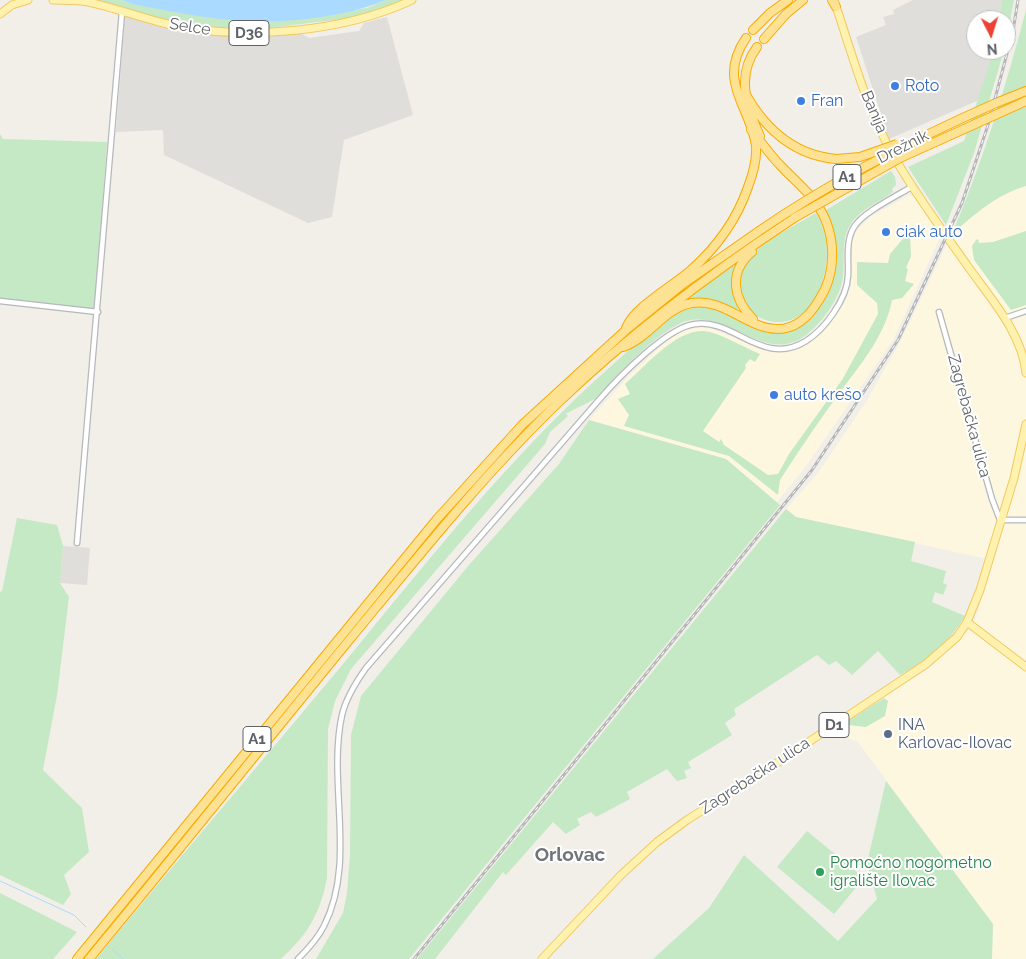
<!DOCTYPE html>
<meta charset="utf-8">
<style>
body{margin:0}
#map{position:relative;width:1026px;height:959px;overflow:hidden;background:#f1efe8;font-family:Raleway,sans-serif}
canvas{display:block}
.north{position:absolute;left:966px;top:10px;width:50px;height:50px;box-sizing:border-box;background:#fff;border:1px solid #bfc1c3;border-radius:50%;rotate:175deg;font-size:14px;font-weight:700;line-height:20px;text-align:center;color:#5f6368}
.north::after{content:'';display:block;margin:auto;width:18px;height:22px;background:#ea4335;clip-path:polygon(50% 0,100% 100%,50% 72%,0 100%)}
</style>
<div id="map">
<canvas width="1026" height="959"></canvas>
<div class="north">N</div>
</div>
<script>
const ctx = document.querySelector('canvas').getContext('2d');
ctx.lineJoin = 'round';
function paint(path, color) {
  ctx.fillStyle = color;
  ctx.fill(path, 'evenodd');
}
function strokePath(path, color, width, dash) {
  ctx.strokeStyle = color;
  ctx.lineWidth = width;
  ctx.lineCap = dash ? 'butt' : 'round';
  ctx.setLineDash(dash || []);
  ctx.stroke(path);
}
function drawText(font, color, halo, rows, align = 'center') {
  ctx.font = font + ' Raleway,sans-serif';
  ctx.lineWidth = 4;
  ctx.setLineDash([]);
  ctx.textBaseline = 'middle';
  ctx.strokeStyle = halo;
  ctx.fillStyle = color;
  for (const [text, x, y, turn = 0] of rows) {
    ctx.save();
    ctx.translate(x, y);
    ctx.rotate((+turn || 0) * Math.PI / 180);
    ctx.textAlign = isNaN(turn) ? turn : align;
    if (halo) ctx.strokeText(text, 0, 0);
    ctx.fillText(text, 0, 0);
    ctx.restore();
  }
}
paint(new Path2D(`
 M1026,186V959H992L993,924L858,742L833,734H826L928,669L966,633L976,618L992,560L796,517L786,509L818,473L866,402L900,342L952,234L982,208L1007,192Z
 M909,195L915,197L941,235L893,340L806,466L777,502L726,459L589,420L630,375L671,337L683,330L695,326L707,327L772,352H785L805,345L833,318L851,285L852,242L856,231L870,217Z`), '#fef7e0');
paint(new Path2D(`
 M913,0H1002L999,20H976V50H994L979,100L889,139L856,37L886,25L883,17L894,14L893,10Z
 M125,16L175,31L247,37L300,33L309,38L359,31L364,23L387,17L413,115L344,140L332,217L308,223L164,155L163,130L116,132Z
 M63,546L90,548L87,585L60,583Z`), '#e0deda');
paint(new Path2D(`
 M93,0H122L132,4L250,21L367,8L386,0H405L350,18L252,30L187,24L147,16Z
 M1002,0H1014L1006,41V20H999Z
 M1026,10V186C996,195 975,214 952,234C983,161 1006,86 1026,10Z
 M994,50H1004L974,153L946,225L908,167L964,141Z
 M0,134L3,139L107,142L95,310L0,299Z
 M891,171L895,177L896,185L892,189L893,192C879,202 857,211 849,227C841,242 845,260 843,276C841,297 823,322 806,335C768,365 731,314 691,320C663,324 616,377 596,398C593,401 573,409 566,414L568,416L550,432L545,444L351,669L335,701L328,729L327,878C320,914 308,934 281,959H96C179,858 264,759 348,658C431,557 512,454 610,367C632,348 665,313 693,308C730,300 757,345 795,329C811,323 821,307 828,292C841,265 838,237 826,210Z
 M816,213C828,233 830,256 823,279C798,367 698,301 755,251C773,236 796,225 816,213Z
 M1026,231V305L1011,310L974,260L972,246L976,240L978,239L979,243L993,242Z
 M910,234L911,256L906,268L908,269L905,281L914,284L902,298L892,300C886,332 865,359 846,384C823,415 801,447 780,480L778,495L729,456L624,426L629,415L618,399L630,394L625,384C647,365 680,324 710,332C727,337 743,347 760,354L755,362L750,359L745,365L746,368L703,431L719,442L721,439L724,445L768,475L778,474L789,454L842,380L878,314L877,303L857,285V262L888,263L890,254L906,235Z
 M740,258C731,276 732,291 739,308L736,310C721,301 704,297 687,300Z
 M589,420L726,459L780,505L409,959H316L343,913L347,893L350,855L351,735L361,696L469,565L559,464Z
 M786,509L796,517L915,542L911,561L946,571L943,583L947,585L943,595L935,592L932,602L965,616C948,644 928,660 900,675L878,651L852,675L836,661L829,665L817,655L734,709L736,715L725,723L732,735L688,762L691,768L684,771L687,778L677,781L667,769L627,792L630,799L596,817L591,812L577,819L580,825L566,834L553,822L506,875L503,872L435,959H417Z
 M17,518L57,525L63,546L60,583L69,597L57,695L43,770L82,808L89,852L64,875L71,894L63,905L0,875V592L2,591Z
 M884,698L888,701L885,716L866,727L848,725V721Z
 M886,781L993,924L992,959H653L709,908L744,855L838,941L877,899L867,863Z
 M807,831L864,878L834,914L777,867Z
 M0,893L77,932L53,959H0Z`), '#c5e8c5');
paint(new Path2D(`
 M122,0H386C348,16 292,23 250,21C210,20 171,11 132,4Z`), '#aadaff');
strokePath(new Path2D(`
 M0,881L74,915L86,927
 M112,949L123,959`), '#aadaff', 1);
const street = new Path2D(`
 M0,301L98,312
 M939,312L992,499L1000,520H1026
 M1005,318L1026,311
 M77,543L122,12
 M298,959C308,949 318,938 324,926C357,861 327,784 342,715C346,698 356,682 366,668L598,401C617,379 667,327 695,324C734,318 763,368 806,341C825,329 847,299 848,276C849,260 845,242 854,227C863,212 897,196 913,186`);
const primary = new Path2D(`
 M53,0C64,0 77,0 88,2C117,8 146,20 176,26C249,40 344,32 412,0
 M835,3C852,54 866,107 893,155C915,194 943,231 969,268C991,299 1022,333 1026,373
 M0,14L12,5L28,0
 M967,622L1026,667
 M542,959L621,875L657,842L687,820L777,763L926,664L957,637L967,622L980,590L1014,478L1026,424`);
const highway = new Path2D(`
 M832,0L836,7
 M753,30L770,13L788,0
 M764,39L786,14L803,0
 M757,47C736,75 746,106 760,136
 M745,93C765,129 793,155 836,159
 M996,103L1026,91
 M752,252C728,272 733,299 753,319
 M626,328C635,306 672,287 691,270C716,248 737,219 748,187C753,174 757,160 756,146C751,107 716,82 746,38
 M623,347C649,338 664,308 692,303C725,298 747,329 778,329C797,329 810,315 819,300C838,271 836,231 816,203C806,189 792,178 780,165C769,154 761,141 751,130
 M77,959L437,519L522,425L626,330L683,284L759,231
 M89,959C177,853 263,745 350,639C417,558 483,475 559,402C631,333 711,273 794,218`);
strokePath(street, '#b5b8bc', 7);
strokePath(primary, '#f2c960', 9);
strokePath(highway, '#f9ab00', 10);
strokePath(street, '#fff', 4.5);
strokePath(primary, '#fff2af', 7);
strokePath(highway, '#fde293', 8);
const rail = new Path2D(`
 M414,959L812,470L898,340L962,203L988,125L1013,31L1018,0`);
strokePath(rail, '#b6b7b8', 3);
strokePath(rail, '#fff', 1, [4]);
const highwayBridge = new Path2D(`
 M836,159L860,157L897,144
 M794,218L900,158L1026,101
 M759,231C833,180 914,139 996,103`);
strokePath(highwayBridge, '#f9ab00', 10, []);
strokePath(highwayBridge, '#fde293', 8);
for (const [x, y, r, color] of [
 [895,86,5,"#3f7fe0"],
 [801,101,5,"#3f7fe0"],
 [886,232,5,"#3f7fe0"],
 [774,395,5,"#3f7fe0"],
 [888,734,5,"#5c6f8a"],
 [820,872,5,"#2e9e5b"]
]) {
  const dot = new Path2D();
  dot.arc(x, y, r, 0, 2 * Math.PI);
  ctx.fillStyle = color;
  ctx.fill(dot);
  strokePath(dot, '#fff', 2);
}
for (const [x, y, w] of [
 [249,33,40],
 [847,177,28],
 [834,725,30],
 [257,739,28]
]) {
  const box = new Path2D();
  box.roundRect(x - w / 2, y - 12.5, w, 25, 4);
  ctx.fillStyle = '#fff';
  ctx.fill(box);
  strokePath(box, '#5f6368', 1);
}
drawText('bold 15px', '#5f6368', null, [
 ["D36",249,33],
 ["A1",847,177],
 ["D1",834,725],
 ["A1",257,739]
]);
drawText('16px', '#5f6368', '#fff', [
 ["Selce",190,27,9],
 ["Banija",874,112,67],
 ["Drežnik",903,147,-27],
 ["Zagrebačka ulica",969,416,75],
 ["Zagrebačka ulica",755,776,-33]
]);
drawText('16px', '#366cbe', '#fff', [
 ["Roto",905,86],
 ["Fran",811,101],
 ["ciak auto",896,232],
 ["auto krešo",784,395]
], 'left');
drawText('16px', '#4e5e75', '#fff', [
 ["INA",898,725],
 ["Karlovac-Ilovac",898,743]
], 'left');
drawText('16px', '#27864d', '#fff', [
 ["Pomoćno nogometno",830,863],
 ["igralište Ilovac",830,881]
], 'left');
drawText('bold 19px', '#70757a', '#fff', [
 ["Orlovac",570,855]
]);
</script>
